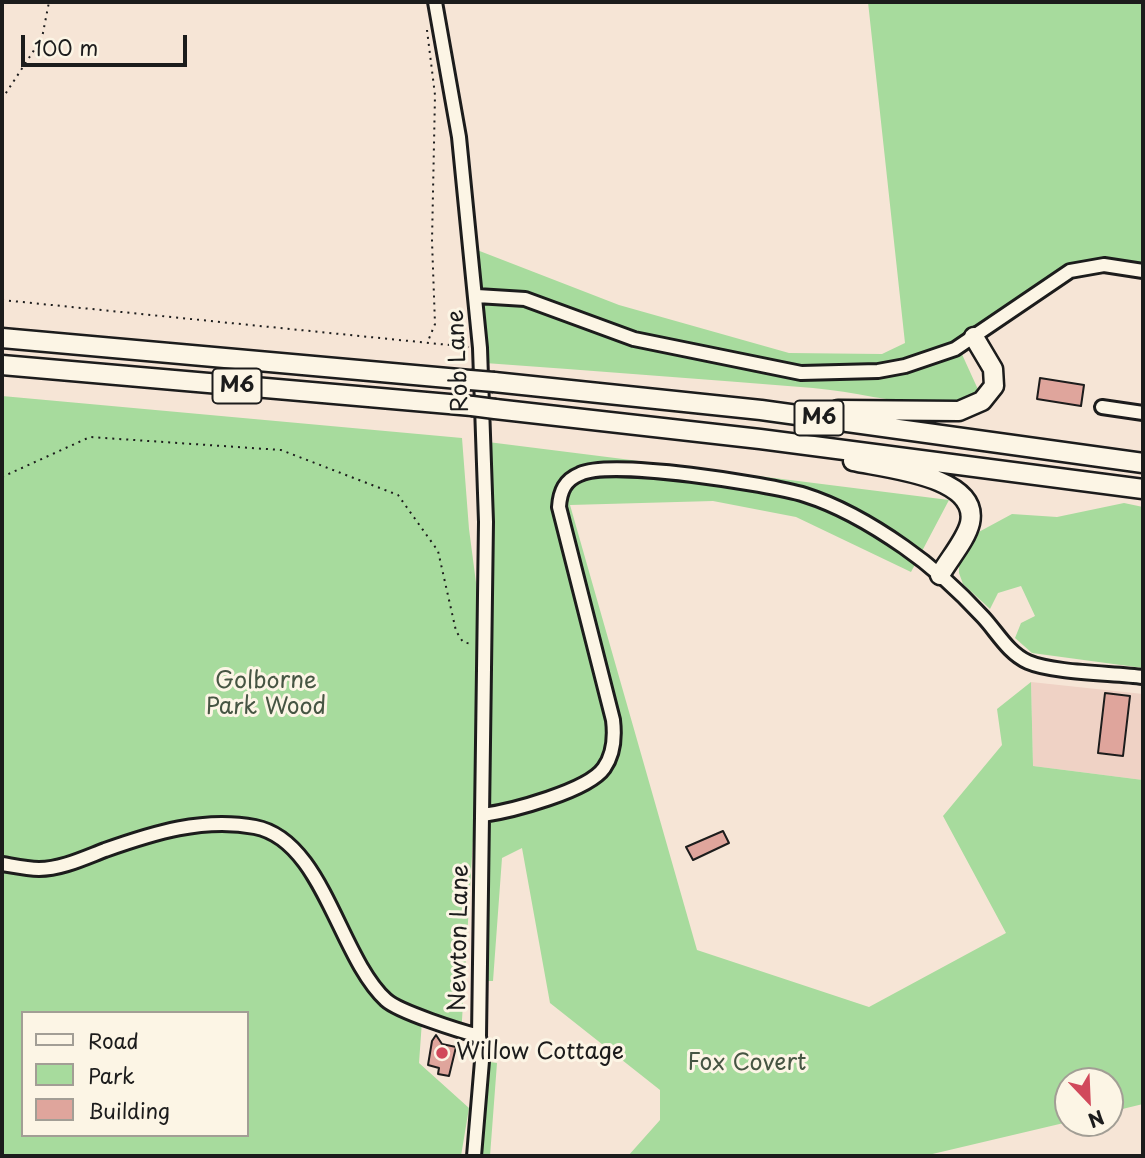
<!DOCTYPE html>
<style>
body{margin:0}
#map{position:relative;width:1145px;height:1158px;overflow:hidden;background:#f6e5d6;font-family:"Playpen Sans",sans-serif}
canvas{display:block}
.frame{position:absolute;inset:0;border:4px solid #1c1c1c;pointer-events:none}
.legend{position:absolute;left:21px;top:1011px;width:228px;height:126px;box-sizing:border-box;background:#fcf5e5;border:2px solid #a29e95;margin:0;padding:9px 12px;list-style:none;font-size:21px;color:#1c1c1c}
.legend li{display:flex;align-items:center;gap:14px;height:35px}
.legend b{width:35px;border:2px solid #a29e95}
.north{position:absolute;left:1054px;top:1067px;width:70px;height:70px;box-sizing:border-box;background:#fcf5e5;border:2px solid #a29e95;border-radius:50%;rotate:157deg;font-size:19px;font-weight:700;line-height:28px;text-align:center;color:#1c1c1c}
.north::after{content:'';display:block;margin:auto;width:24px;height:32px;background:#d1495b;clip-path:polygon(50% 0,100% 100%,50% 72%,0 100%)}
.scale{position:absolute;left:21px;top:35px;width:166px;height:32px;box-sizing:border-box;border:4px solid #1c1c1c;border-top:0;padding-left:9px;font-size:21px;line-height:24px;white-space:nowrap;color:#1c1c1c;-webkit-text-stroke:5px #fcf5e5;paint-order:stroke}
</style>
<div id="map">
<canvas width="1145" height="1158"></canvas>
<div class="frame"></div>
<ul class="legend">
<li><b style="height:9px;background:#fcf5e5"></b>Road</li>
<li><b style="height:19px;background:#a7db9d"></b>Park</li>
<li><b style="height:19px;background:#dfa59c"></b>Building</li>
</ul>
<div class="north">N</div>
<div class="scale">100 m</div>
</div>
<script>
const ctx = document.querySelector('canvas').getContext('2d');
ctx.lineJoin = 'round';
function paint(path, color) {
  ctx.fillStyle = color;
  ctx.fill(path, 'evenodd');
}
function strokePath(path, color, width, dash) {
  ctx.strokeStyle = color;
  ctx.lineWidth = width;
  ctx.lineCap = dash ? 'butt' : 'round';
  ctx.setLineDash(dash || []);
  ctx.stroke(path);
}
function drawText(font, color, halo, rows, align = 'center') {
  ctx.font = font + ' "Playpen Sans",sans-serif';
  ctx.lineWidth = 6;
  ctx.setLineDash([]);
  ctx.textBaseline = 'middle';
  ctx.strokeStyle = halo;
  ctx.fillStyle = color;
  for (const [text, x, y, turn = 0] of rows) {
    ctx.save();
    ctx.translate(x, y);
    ctx.rotate((+turn || 0) * Math.PI / 180);
    ctx.textAlign = isNaN(turn) ? turn : align;
    if (halo) ctx.strokeText(text, 0, 0);
    ctx.fillText(text, 0, 0);
    ctx.restore();
  }
}
paint(new Path2D(`
 M1031,682L1143,694V780L1033,766Z`), '#efd2c5');
paint(new Path2D(`
 M868,2H1143V276L1071,264L955,339L981,396C924,414 871,393 813,388C704,379 595,371 485,363L477,250L619,305L789,353L882,354L905,343Z
 M2,396L462,438L469,529L483,636L480,441L949,500L911,572L796,517L713,501L570,505L697,950L869,1007L1006,933L943,816L1002,745L997,709L1031,682L1033,766L1143,780V1104L1110,1112V1081H1068V1122L924,1156H628L660,1120V1090L550,1003L522,848L502,858L493,981H482L483,676L461,1036L422,1021L419,1063L469,1108L461,1156H2ZM23,1013H247V1135H23Z
 M1124,503L1143,507V668L1032,653L1015,638L1021,623L1035,616L1021,586L998,593L990,609L963,584L959,573V561L975,534L1012,514L1057,517Z
 M476,1060L497,1063L490,1156H466Z`), '#a7db9d');
const building = new Path2D(`
 M1040,378L1084,385L1081,406L1037,399Z
 M1105,693L1130,696L1123,756L1098,753Z
 M723,831L729,843L693,860L686,847Z
 M436,1035L442,1044L456,1047L449,1076L438,1074L439,1068L428,1065L432,1041Z`);
paint(building, '#dfa59c');
strokePath(building, '#1c1c1c', 2);
const minor = new Path2D(`
 M435,2L459,137L480,348L486,522L479,1036L482,1061L474,1156
 M477,296L525,299L634,339L801,373L878,371L905,366L955,349L1070,271L1104,265L1143,271
 M1102,407L1143,413
 M483,815C511,811 588,791 604,768C614,754 615,737 613,720L559,507C560,491 565,480 580,474C612,459 768,484 805,495C840,506 874,526 904,547C933,567 959,591 983,617C997,632 1008,653 1028,662C1053,673 1113,673 1143,677
 M2,864C14,866 27,869 39,869C61,869 84,858 105,850C153,833 203,817 255,827C323,840 339,957 386,1000C399,1012 460,1031 479,1036`);
const highway = new Path2D(`
 M2,338L470,380
 M2,365L472,406
 M494,382L761,410L1143,463
 M495,409L760,439L1143,489
 M838,410L959,411L982,401L994,386L993,369L974,337
 M853,461C885,468 980,476 970,523C966,540 949,559 940,575`);
strokePath(minor, '#1c1c1c', 18);
strokePath(highway, '#1c1c1c', 23);
strokePath(new Path2D(`
 M427,30L435,95L432,241L435,324L428,341
 M2,99L42,38L49,2
 M2,300L469,347
 M2,477L90,437L281,450L398,495L438,551L456,631L463,642L471,644`), '#1c1c1c', 2, [2, 5]);
strokePath(minor, '#fcf5e5', 12);
strokePath(highway, '#fcf5e5', 18);
const highwayBridge = new Path2D(`
 M470,380L494,382
 M472,406L495,409`);
strokePath(highwayBridge, '#1c1c1c', 23, []);
strokePath(highwayBridge, '#fcf5e5', 18);
for (const [x, y, r, color] of [
 [442,1053,7,"#d1495b"]
]) {
  const dot = new Path2D();
  dot.arc(x, y, r, 0, 2 * Math.PI);
  ctx.fillStyle = color;
  ctx.fill(dot);
  strokePath(dot, '#fcf5e5', 2.5);
}
for (const [x, y, w] of [
 [237,386,49],
 [819,418,49]
]) {
  const box = new Path2D();
  box.roundRect(x - w / 2, y - 17.5, w, 35, 5);
  ctx.fillStyle = '#fcf5e5';
  ctx.fill(box);
  strokePath(box, '#1c1c1c', 2);
}
drawText('bold 21px', '#1c1c1c', null, [
 ["M6",237,386],
 ["M6",819,418]
]);
drawText('23px', '#1c1c1c', '#fcf5e5', [
 ["Rob Lane",459,361,-93],
 ["Newton Lane",460,938,-89]
]);
drawText('23px', '#465543', '#fcf5e5', [
 ["Golborne",266,682],
 ["Park Wood",266,708],
 ["Fox Covert",747,1064]
]);
drawText('23px', '#1c1c1c', '#fcf5e5', [
 ["Willow Cottage",456,1053]
], 'left');
</script>
